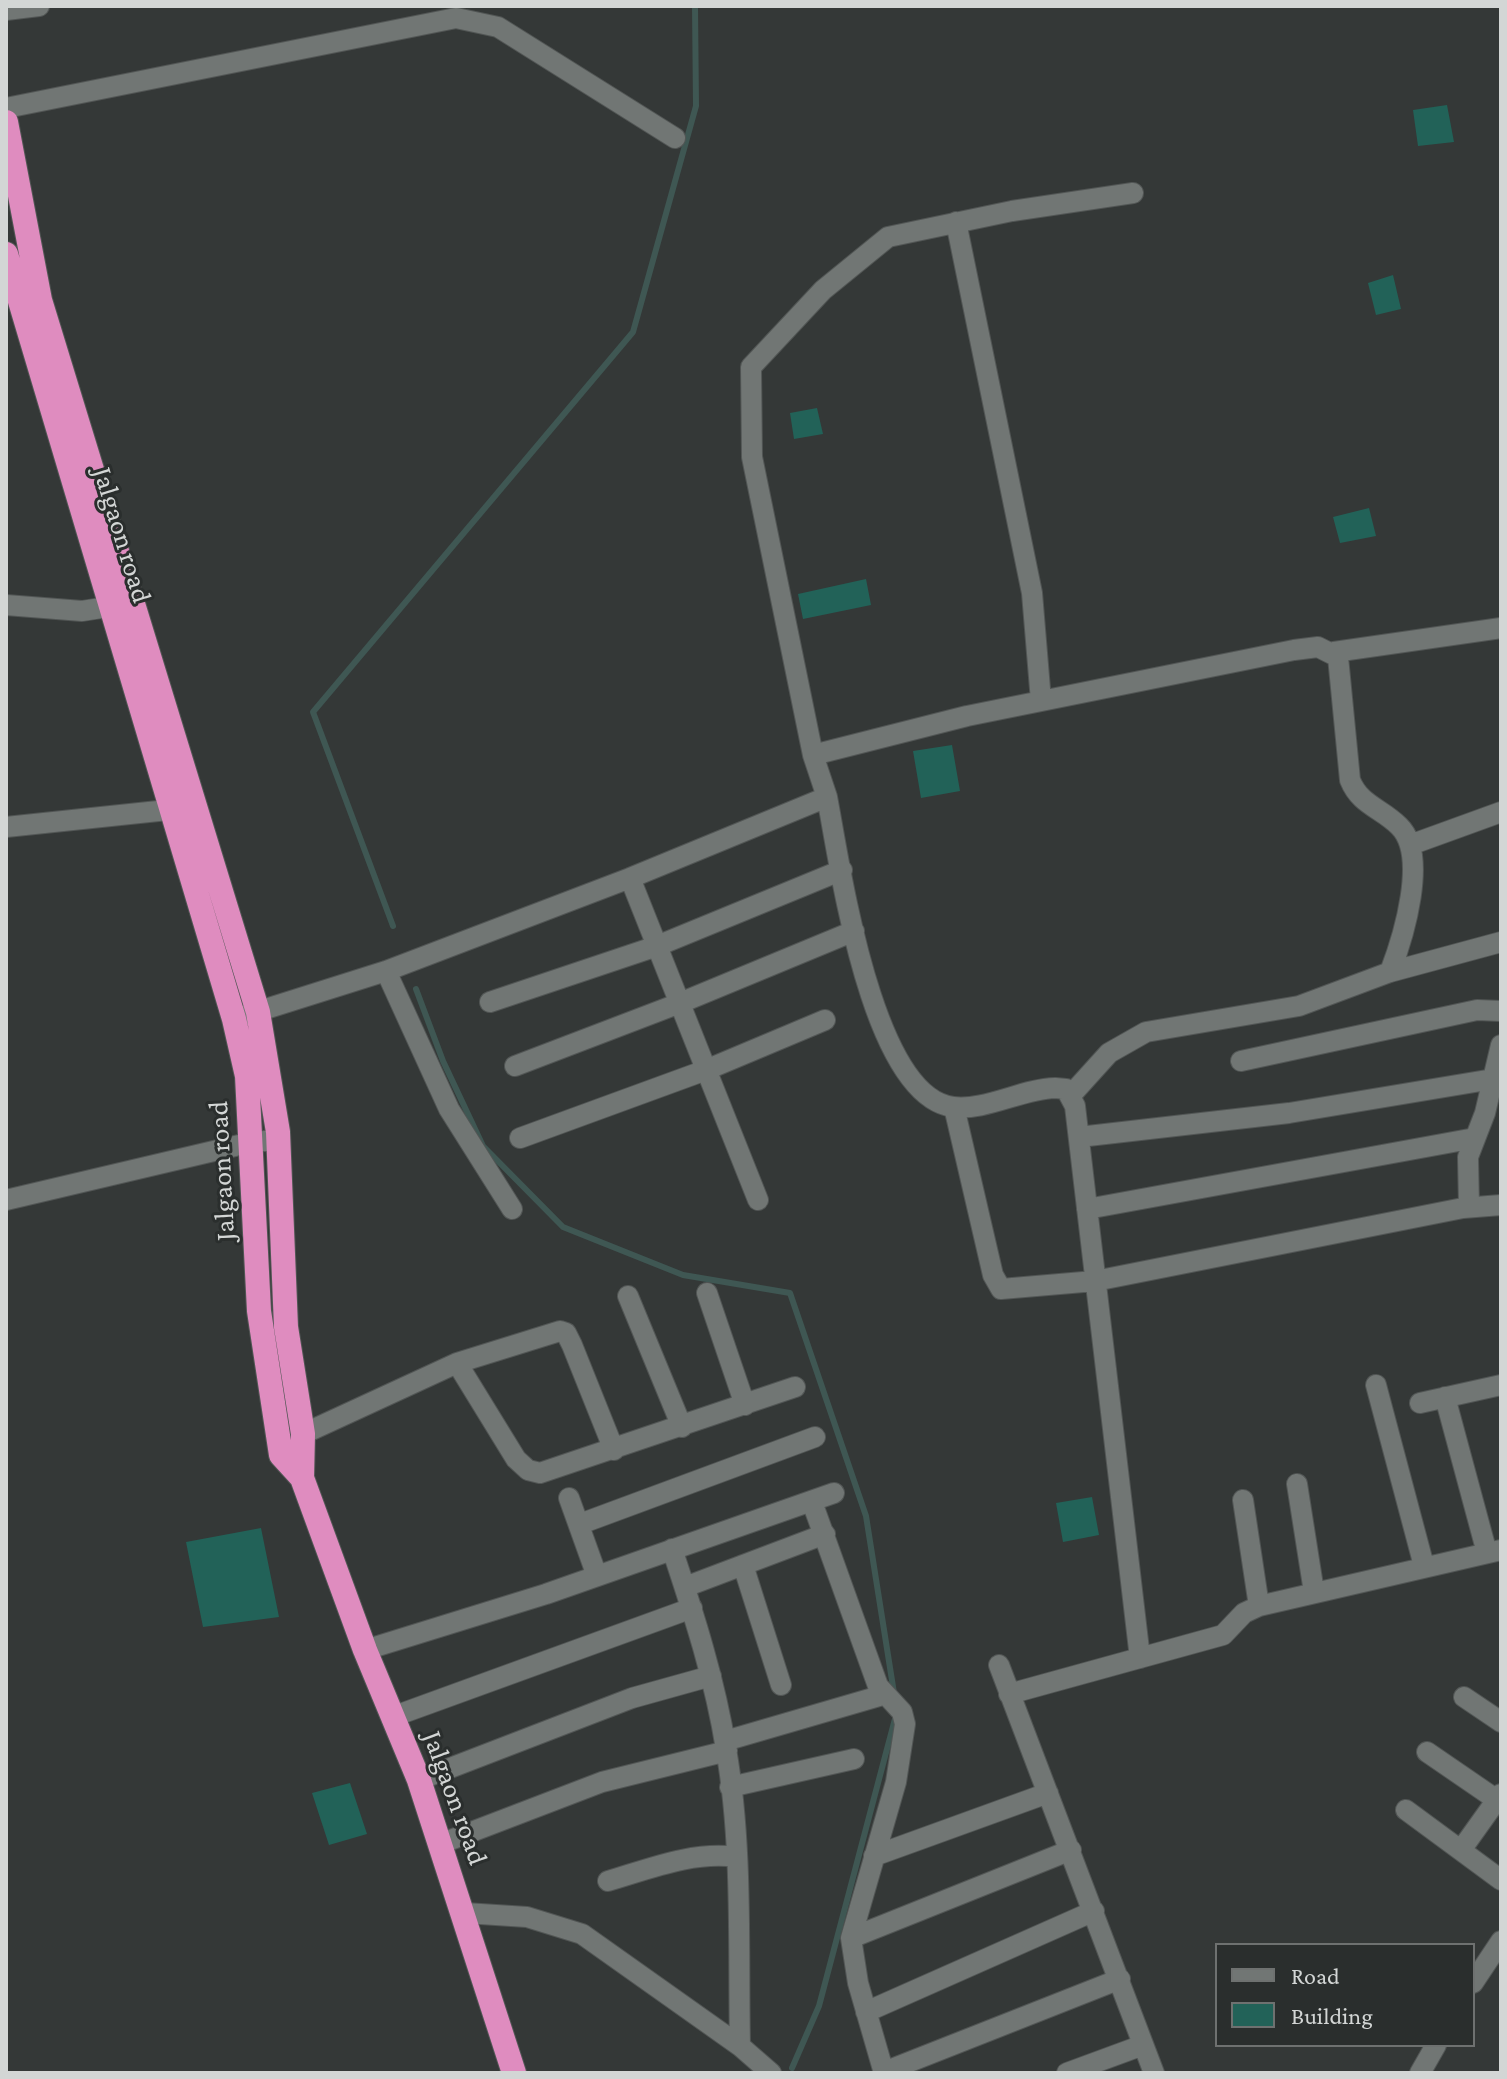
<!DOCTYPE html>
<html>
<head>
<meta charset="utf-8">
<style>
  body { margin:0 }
  #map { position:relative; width:1507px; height:2079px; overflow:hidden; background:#343837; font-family:"Crimson Pro",serif }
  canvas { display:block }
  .frame { position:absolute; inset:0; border:8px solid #d3d6d5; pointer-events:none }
  .legend { position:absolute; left:1215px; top:1943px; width:260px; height:104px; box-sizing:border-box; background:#2a2e2d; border:2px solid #6e7170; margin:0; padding:10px 14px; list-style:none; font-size:24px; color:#d3d6d5 }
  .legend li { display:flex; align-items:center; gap:16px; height:40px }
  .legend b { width:40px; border:2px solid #6e7170 }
</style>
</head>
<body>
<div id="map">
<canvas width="1507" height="2079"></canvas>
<div class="frame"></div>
<ul class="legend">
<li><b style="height:10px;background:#717674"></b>Road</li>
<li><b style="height:22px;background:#226258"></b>Building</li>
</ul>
</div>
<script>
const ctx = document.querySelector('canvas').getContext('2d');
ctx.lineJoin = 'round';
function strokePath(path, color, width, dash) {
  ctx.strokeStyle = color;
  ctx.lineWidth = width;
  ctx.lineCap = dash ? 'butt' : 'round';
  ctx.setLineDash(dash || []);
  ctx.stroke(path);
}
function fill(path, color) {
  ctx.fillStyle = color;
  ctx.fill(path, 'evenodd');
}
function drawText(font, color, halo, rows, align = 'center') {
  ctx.font = font + ' "Crimson Pro",serif';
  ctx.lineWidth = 6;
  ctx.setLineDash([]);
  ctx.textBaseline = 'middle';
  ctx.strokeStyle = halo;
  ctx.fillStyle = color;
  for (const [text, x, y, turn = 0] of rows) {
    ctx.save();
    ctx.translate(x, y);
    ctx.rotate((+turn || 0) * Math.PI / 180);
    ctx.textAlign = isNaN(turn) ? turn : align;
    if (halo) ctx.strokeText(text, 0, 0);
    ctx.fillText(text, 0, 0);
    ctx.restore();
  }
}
const stream = new Path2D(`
  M393,926L313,712L633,332L696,106L695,6
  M416,989L443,1061L483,1146L563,1227L683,1275L790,1293L866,1516L894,1693
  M792,2068L819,2006L896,1715`);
const building = new Path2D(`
  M1447,105L1454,142L1418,146L1413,110Z
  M1393,275L1401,309L1376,315L1368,283Z
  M817,408L823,434L794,439L790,413Z
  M1369,508L1376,536L1340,543L1333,517Z
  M866,579L871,605L803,619L798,594Z
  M952,745L960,791L921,798L913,751Z
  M1092,1497L1099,1535L1063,1542L1056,1503Z
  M261,1528L279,1617L203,1627L186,1542Z
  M350,1783L367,1834L329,1845L312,1793Z`);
const minor = new Path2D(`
  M6,10L39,6
  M6,108L456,18L498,27L675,138
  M956,222L1032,593L1041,701
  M6,605L82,611L114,606
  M1334,652L1501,628
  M813,755L967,716L1294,650L1318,647L1338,657L1350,780C1360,805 1381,808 1399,826C1429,855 1403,938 1390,972
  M827,797C840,864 871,1096 953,1107C985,1111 1022,1089 1055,1088L1066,1089L1075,1106L1140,1658
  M6,827L187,808
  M1410,845L1501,812
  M630,878L827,797L813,755L752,457L751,367L823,290L888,237L1012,211L1133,193
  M386,971L449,1109L512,1209
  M490,1002L657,946L842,870
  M234,1019L386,971L630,878L758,1200
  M1241,1061L1477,1010L1501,1011
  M515,1066L680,1003L854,931
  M1071,1095L1109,1053L1146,1032L1299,1006L1390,972L1501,942
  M954,1107L993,1275L1001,1289L1095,1281L1463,1208L1501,1205
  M1079,1137L1289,1113L1493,1079
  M520,1138L706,1070L825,1020
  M6,1200L252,1142L278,1140
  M1469,1207L1468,1157L1485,1113L1501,1045
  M1087,1209L1475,1138
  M707,1293L745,1405
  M628,1296L682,1427
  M457,1363L516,1459L528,1470L540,1473L795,1387
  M1376,1385L1424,1566
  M1445,1397L1487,1553
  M1420,1403L1501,1385
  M303,1434L457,1363L560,1331L566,1333L572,1345L614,1450
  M1297,1484L1314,1592
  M569,1498L597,1576
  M1243,1500L1259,1606
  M812,1502L878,1686L902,1712L905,1724L896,1782L851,1938L858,1983L884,2073
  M580,1524L815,1437
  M672,1549C694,1615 715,1680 726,1749C743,1846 738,1948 740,2046
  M743,1565L781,1685
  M685,1587L825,1534
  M365,1650L546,1594L834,1493
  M999,1665L1154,2073
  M1009,1694L1223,1635L1244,1613L1259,1606L1501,1550
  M1464,1697L1501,1722
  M392,1717L692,1608
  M725,1741L883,1695
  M1427,1752L1497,1800
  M419,1780L632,1698L711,1676
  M730,1787L854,1759
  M1406,1810L1501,1880
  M440,1844L602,1782L727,1751
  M1461,1850L1501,1794
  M874,1856L1048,1793
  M608,1881C649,1869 693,1851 736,1857
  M465,1913L527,1917L582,1934L740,2046L771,2073
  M851,1938L1071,1850
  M1473,1983L1501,1941
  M866,2012L1094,1911
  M884,2072L1120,1979
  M1067,2073L1143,2045
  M1420,2073L1436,2045`);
const highway = new Path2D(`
  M6,122L40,300L258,1012L278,1132L286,1327L303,1434L302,1478
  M6,254L234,1019L247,1076L259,1311L281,1455L302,1478L365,1650L419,1780L514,2073`);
const streetNames = [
  ["Jalgaon road",122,535,73],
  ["Jalgaon road",222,1171,-93],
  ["Jalgaon road",455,1798,70]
];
strokePath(stream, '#3f5753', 6);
fill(building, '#226258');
strokePath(minor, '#525655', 22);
strokePath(highway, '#525655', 26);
strokePath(minor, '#717674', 20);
strokePath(highway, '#df8cbf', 24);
drawText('28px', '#d3d6d5', '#2a2e2d', streetNames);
</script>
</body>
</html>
